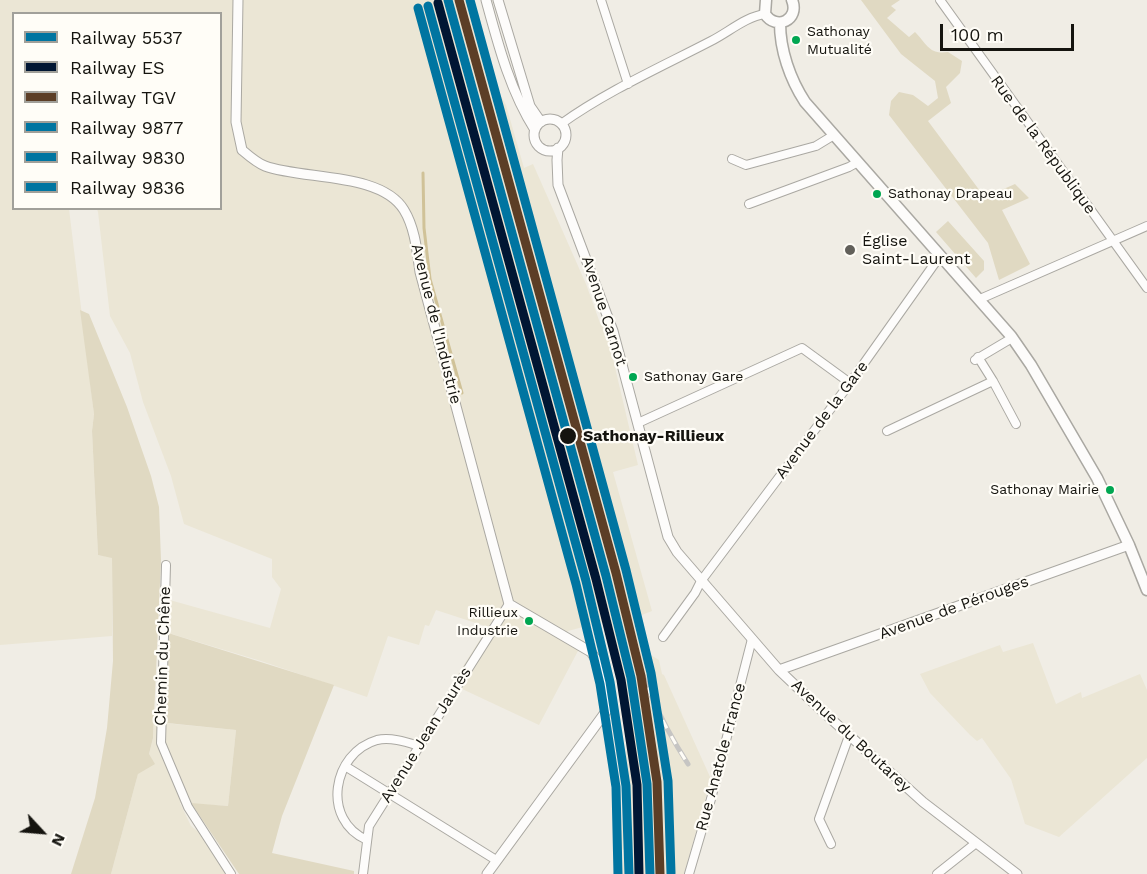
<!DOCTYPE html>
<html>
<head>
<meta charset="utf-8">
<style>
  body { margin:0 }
  #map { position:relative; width:1147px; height:874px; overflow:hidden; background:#f0ede5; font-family:"Work Sans",sans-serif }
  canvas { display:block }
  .legend { position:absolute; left:12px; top:12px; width:210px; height:198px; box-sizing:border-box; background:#fffdf7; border:2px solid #a1a09a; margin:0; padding:8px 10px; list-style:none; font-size:18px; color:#15140f }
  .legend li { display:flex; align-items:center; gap:12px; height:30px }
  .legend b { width:30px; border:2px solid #a1a09a }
  .north { position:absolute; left:12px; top:802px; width:60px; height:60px; -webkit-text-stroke:4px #fffdf7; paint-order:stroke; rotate:116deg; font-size:16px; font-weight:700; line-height:24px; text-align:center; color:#15140f }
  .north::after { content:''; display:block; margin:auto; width:21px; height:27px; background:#15140f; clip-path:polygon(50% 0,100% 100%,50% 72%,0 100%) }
  .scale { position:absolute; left:940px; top:24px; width:134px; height:27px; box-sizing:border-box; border:3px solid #15140f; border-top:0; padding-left:8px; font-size:18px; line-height:21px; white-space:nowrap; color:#15140f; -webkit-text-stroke:4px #fffdf7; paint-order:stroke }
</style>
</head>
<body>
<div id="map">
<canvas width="1147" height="874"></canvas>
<ul class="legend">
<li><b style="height:8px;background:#0075a1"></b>Railway 5537</li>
<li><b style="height:8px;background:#011633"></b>Railway ES</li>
<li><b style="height:8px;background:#5c3e26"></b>Railway TGV</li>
<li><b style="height:8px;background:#0075a1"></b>Railway 9877</li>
<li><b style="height:8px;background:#0075a1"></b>Railway 9830</li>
<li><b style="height:8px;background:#0075a1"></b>Railway 9836</li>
</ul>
<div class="north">N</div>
<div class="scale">100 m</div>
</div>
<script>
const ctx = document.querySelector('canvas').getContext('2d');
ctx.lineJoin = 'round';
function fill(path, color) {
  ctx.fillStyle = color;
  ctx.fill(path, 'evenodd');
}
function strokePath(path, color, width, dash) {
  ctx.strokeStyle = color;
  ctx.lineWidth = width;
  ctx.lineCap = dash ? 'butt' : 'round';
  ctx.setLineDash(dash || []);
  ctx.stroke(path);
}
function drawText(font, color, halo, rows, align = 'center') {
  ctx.font = font + ' "Work Sans",sans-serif';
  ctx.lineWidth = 4.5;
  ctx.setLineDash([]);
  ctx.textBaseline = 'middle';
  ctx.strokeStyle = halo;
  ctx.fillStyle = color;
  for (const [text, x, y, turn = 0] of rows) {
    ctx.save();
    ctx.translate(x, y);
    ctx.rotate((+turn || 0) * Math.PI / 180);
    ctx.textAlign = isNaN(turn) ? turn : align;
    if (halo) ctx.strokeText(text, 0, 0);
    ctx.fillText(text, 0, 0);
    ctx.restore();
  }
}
const built = new Path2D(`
  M0,0H471L494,83L506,105L524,168L533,164L586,284L600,323L605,325L638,465L613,472L652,611L634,618L644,651L659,660L662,674L664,675L711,779L684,874H622L624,850L620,849L628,766L626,765L627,711L626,703L621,697L609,630H607L605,621L568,631L563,640L579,649L539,725L460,688L453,682L488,627L436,610L429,626L425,625L419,645L388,636L367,697L261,661L165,632L166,599L270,628L281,589L272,577V559L184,524L171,476L143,402L130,353L110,316L98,212L97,209L220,208V14H14V208L69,209L94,414L92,431L98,555L112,557V636L0,645Z
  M1033,643L1056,704L1081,692L1082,698L1140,674L1147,690V758L1059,837L1025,824L1011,779L982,738L977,741L970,735L930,693L920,674L1000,645L1003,652Z
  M154,722L236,730L228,806L180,803L191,826L200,833L227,874H111L138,774L149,754L153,738Z`);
const green = new Path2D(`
  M861,0H900L891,6L896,10L887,18L909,37L915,32C927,44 929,55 948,52L962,61L960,73L946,87L951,103L928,121L980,191L990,195L1015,184L1029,198L1002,210L1030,264L1027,266L999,280L988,243L889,115L891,101L899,92L913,95L928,106L938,98L935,81L901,54Z
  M948,221L984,261V270L976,278L936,232Z
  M80,310L89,314L127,407L151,476L159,507L161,560L153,738L149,754L155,764L138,774L111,874H71L95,798L107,728L113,661L112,558L98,555L92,431L94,414Z
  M165,632L334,685L282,816L272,853L354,871V874H239L191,803L228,806L236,730L167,723Z`);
const stream = new Path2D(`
  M423,173L424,228L430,279L462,393`);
const minor = new Path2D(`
  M601,0L628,84
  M940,0L1147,288
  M561,124C607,91 661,67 711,41C729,32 745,17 765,14
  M732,159L746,165L816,146L834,135
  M749,204L849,167L858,162
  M980,299L1147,226
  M975,360L1012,338
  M993,381L1016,424
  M638,423L802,348L850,383
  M887,431L993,381L978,357
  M166,565L161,743L188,807L231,874
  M663,637L695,593L701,581L850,383L940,256
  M345,766L496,860
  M367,840C321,820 332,753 377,740C391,737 406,742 419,746
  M831,844L819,819L849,736
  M363,874L369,826L509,604
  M689,874L711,799L752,639
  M937,874L976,843`);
const tertiary = new Path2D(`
  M238,0L236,122L242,150C249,156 257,163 265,166C303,180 381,172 404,210C415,228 417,251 420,272L509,604L591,652L599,664L607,692V710L487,874
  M486,0C498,44 510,91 535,130
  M498,0L530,106L541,122
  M534 135a16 16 0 1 1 32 0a16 16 0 1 1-32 0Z
  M558,148L557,160L558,185L613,331L668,537L677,552L779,670L820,709L923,802L1017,874
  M779,670L1129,545`);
const secondary = new Path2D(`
  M766,0L765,14C776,31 800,20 792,0
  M780,23C780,50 790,79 805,102L1011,336L1031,365L1097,478L1129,545L1147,590`);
const rail = new Path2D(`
  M626,619C638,672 659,719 688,764`);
const rail1 = new Path2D(`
  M448,0L606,576L631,678L647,784L650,874`);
const rail2 = new Path2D(`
  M438,3L596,579L621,680L637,785L639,874`);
const rail3 = new Path2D(`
  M459,0L616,573L641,676L657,782L660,874`);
const rail4 = new Path2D(`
  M428,6L586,581L610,682L626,786L629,874`);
const rail5 = new Path2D(`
  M470,0L626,570L651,673L668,781L671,873`);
const rail6 = new Path2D(`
  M418,8L576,584L600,684L616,787L618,874`);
const markers = [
  [796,40,5,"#00a651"],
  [877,194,5,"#00a651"],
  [850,250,6,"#62605a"],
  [633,377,5,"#00a651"],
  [568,436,9,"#15140f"],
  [1110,490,5,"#00a651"],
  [529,621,5,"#00a651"]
];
const busNames = [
  ["Sathonay",807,32],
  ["Mutualité",807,50],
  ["Sathonay Drapeau",888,194],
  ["Sathonay Gare",644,377],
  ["Sathonay Mairie",1099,490,"right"],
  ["Rillieux",518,613,"right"],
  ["Industrie",518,631,"right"]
];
const streetNames = [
  ["Rue de la République",1043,145,54],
  ["Avenue Carnot",604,311,72],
  ["Avenue de l'Industrie",436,324,76],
  ["Avenue de la Gare",822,420,-53],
  ["Avenue de Pérouges",954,608,-20],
  ["Chemin du Chêne",163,656,-88],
  ["Avenue Jean Jaurès",426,735,-58],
  ["Avenue du Boutarey",851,736,43],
  ["Rue Anatole France",721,757,-75]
];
const poiNames = [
  ["Église",862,241],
  ["Saint-Laurent",862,259]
];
const stopNames = [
  ["Sathonay-Rillieux",583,436]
];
fill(built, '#ebe6d5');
fill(green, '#e0d9c2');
strokePath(stream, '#d0c298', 3);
strokePath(minor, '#aaa8a2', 10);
strokePath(tertiary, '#aaa8a2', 11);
strokePath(secondary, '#aaa8a2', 13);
strokePath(minor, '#fdfcfb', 8);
strokePath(tertiary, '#fdfcfb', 9);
strokePath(secondary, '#fdfcfb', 10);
strokePath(rail, '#c6c5c3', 5);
strokePath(rail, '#fffdf7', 3, [9]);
strokePath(rail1, '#0075a1', 9);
strokePath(rail2, '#011633', 9);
strokePath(rail3, '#5c3e26', 9);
strokePath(rail4, '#0075a1', 9);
strokePath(rail5, '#0075a1', 9);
strokePath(rail6, '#0075a1', 9);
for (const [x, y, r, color] of markers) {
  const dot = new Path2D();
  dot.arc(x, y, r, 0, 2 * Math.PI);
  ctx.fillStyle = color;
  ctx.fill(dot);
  strokePath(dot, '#fffdf7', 2);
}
drawText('14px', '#15140f', '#fffdf7', busNames, 'left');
drawText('16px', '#15140f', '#fffdf7', streetNames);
drawText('16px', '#15140f', '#fffdf7', poiNames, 'left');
drawText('bold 16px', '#15140f', '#fffdf7', stopNames, 'left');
</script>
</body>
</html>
